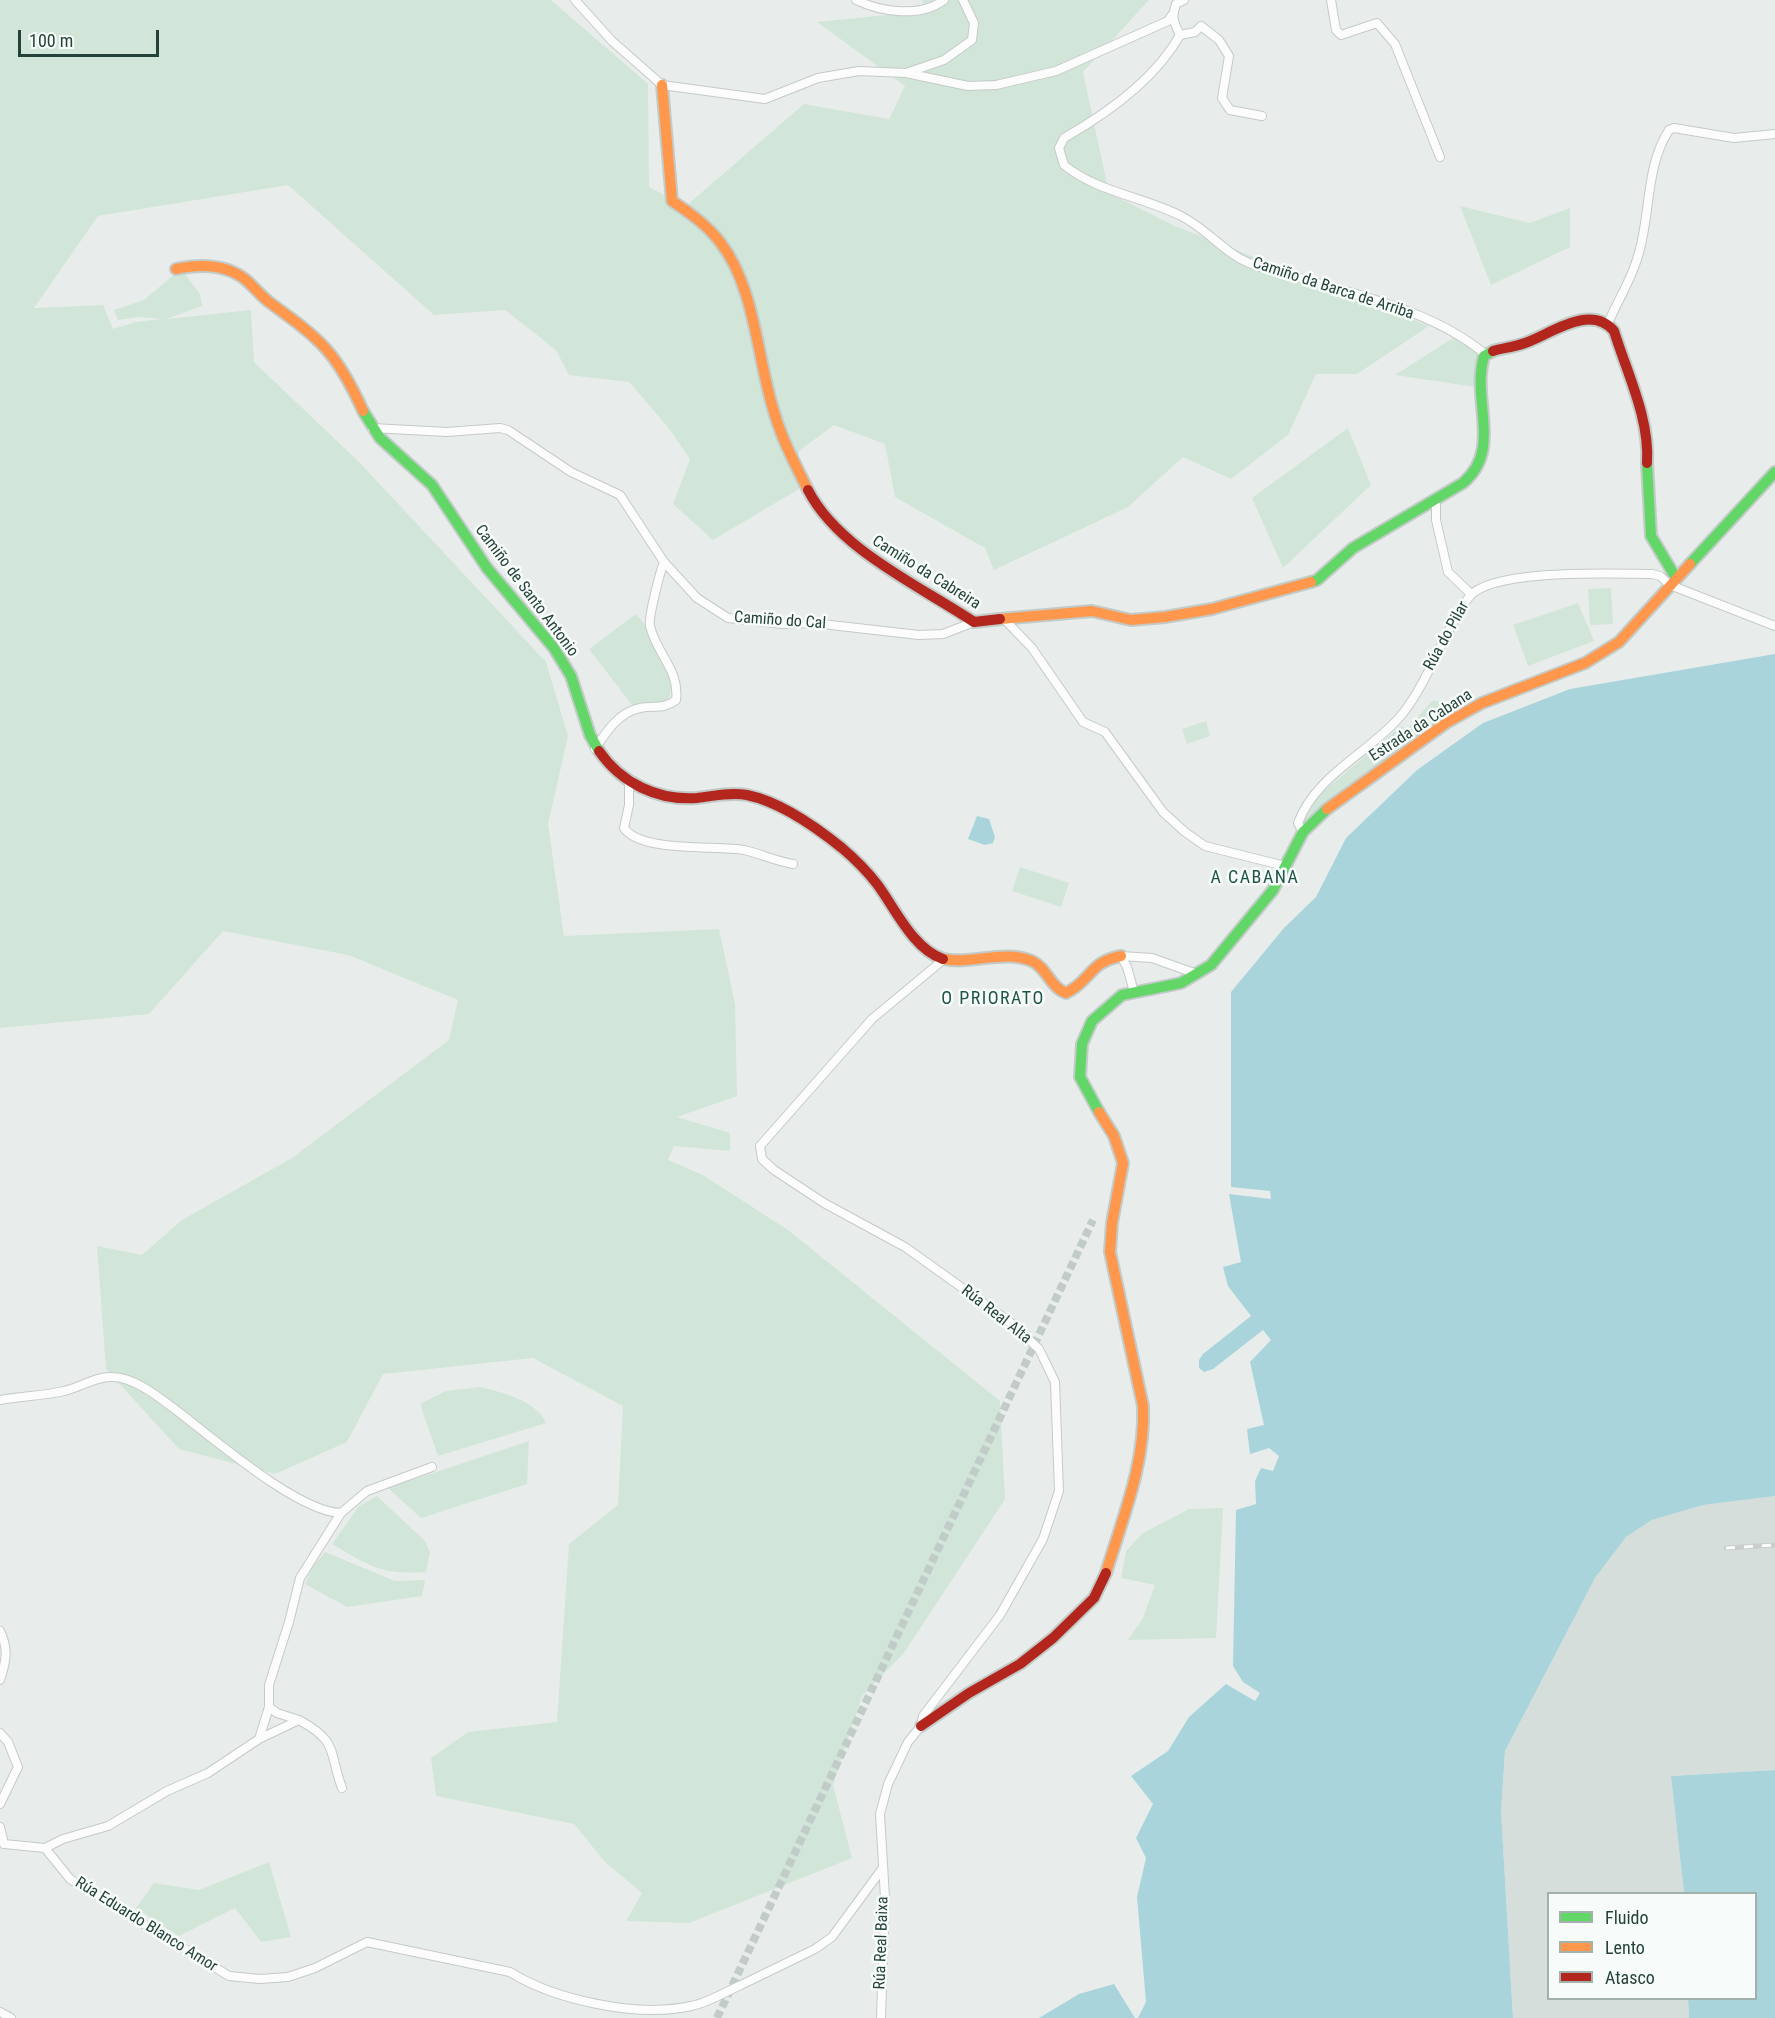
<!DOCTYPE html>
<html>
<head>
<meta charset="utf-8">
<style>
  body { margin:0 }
  #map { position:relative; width:1775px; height:2018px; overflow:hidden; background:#e8edeb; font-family:"Roboto Condensed",sans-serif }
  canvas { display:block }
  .legend { position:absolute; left:1547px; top:1892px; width:210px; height:108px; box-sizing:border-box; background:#f7fbf9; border:2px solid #a3b1ad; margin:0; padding:8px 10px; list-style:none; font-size:18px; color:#24423a }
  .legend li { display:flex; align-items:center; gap:12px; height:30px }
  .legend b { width:30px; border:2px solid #a3b1ad }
  .scale { position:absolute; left:18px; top:30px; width:141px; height:27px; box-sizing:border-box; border:3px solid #24423a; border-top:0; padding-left:8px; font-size:18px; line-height:21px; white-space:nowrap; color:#24423a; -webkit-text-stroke:4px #f7fbf9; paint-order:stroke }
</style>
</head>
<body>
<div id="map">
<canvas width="1775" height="2018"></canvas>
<ul class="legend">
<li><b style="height:8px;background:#63d668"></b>Fluido</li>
<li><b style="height:8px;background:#ff974d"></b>Lento</li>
<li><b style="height:8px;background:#b3261e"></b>Atasco</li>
</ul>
<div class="scale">100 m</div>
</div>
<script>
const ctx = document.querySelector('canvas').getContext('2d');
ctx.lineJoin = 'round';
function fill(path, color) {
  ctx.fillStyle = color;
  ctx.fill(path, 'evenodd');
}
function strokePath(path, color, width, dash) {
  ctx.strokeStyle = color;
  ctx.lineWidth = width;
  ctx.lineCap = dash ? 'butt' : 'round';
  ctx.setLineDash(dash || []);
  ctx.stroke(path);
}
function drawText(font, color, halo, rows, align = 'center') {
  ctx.font = font + ' "Roboto Condensed",sans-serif';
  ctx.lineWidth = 5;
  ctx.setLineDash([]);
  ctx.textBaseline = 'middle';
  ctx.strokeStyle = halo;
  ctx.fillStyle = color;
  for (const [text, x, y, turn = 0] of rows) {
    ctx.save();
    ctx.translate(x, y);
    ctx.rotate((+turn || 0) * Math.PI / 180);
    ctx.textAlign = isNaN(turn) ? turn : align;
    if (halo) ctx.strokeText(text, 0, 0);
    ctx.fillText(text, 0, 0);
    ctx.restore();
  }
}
const built = new Path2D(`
  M1775,1496V1770L1671,1776L1684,1893L1548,1894V1998L1688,1999L1689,2018H1513L1501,1811L1505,1751L1595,1578L1626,1537L1652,1520L1703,1505Z`);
const green = new Path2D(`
  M0,0H551L648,84L649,187L686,206L804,104L889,119L905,86L817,22L927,11L922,0H1149L1083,72L1109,193L1175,226L1429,326L1357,374H1316L1288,435L1231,479L1183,457L1128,507L994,570L985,548L895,497L885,444L834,425L799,451V489L713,540L673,504L690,459L667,426L629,382L569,375L556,350L505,310L434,315L288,185L98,216L34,308L103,305L113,329L136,322L162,319L140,317L118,320L114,310L144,300L176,273H184L200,294L202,306L166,319L251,310L254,362L360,463L546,662L568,736L548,824L564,936L719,929L735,1004L737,1096L677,1117L730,1133V1151L674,1146L668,1160L703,1175L788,1230L1000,1401L1005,1499L904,1653L862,1696L833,1785L852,1858L689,1923L626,1921L642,1893L605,1862L574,1824L436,1796L431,1758L468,1732L557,1722L569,1544L618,1505L623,1406L533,1358L383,1374L347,1442L275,1474L179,1449L106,1369L97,1246L142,1255L182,1220L292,1158L449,1040L458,1000L348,955L223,931L149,1014L0,1028Z
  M1460,206L1530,223L1570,208V247L1491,285Z
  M1453,338L1479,353L1476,387L1395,375Z
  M1348,428L1371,485L1283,568L1252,498Z
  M1611,588L1613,624L1590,625L1588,589Z
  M1578,603L1594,641L1528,666L1513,625Z
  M636,614C653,631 682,680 667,702L651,706L644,703L632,705L589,649Z
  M1433,700L1446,704L1449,716L1305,820L1303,817L1313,800L1401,726L1407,729Z
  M1206,721L1210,736L1187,744L1182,729Z
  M1020,867L1069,883L1061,907L1012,891Z
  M480,1387C502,1392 537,1401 546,1423L438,1456L420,1404L446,1391Z
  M529,1441L527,1484L421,1518L388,1488Z
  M377,1496L425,1541L430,1552L426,1572C380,1575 370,1566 332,1544L359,1506Z
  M1223,1508L1216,1638L1128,1640L1143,1618L1155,1585L1121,1578L1126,1551L1143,1533L1189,1509Z
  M325,1552L395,1581L425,1580L422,1596L347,1607L305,1584L312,1568Z
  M269,1862L291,1937L261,1942L235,1908L179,1936L136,1908L154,1883L199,1890Z`);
const water = new Path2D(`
  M1775,654V1496L1703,1505L1652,1520L1626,1537L1595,1578L1505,1751L1501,1811L1513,2018H1138L1146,2002L1137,1897L1146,1858L1136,1838L1153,1804L1131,1776L1168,1751L1189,1717L1226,1684L1255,1701L1260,1693L1243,1682L1233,1666L1236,1510L1256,1504L1255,1481L1261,1468L1273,1471L1279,1456L1269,1448L1250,1454L1247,1429L1264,1425L1250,1362L1271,1340L1263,1330L1213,1369L1204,1372L1199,1368V1360L1203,1354L1251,1316L1228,1286L1223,1267L1241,1262L1229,1194L1271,1199L1270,1191L1231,1187V992L1284,928L1316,897L1346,838L1417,770L1483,723L1570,689Z
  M977,816L989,819L995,837L993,843L985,845L968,839Z
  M1775,1770V2018H1689L1688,1999L1756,1998V1894L1684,1893L1671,1776Z
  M1114,1984L1135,2018H1039L1079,1994Z`);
const streetTunnel = new Path2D(`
  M717,2018L1093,1220`);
const street = new Path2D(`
  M575,0L612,41L662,85L765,99L818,78L859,71L906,73L968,86L996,85L1056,71L1168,21L1172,15
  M856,0C881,12 920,18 944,0
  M1184,0L1176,4C1171,18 1174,22 1180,35C1155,80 1108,113 1064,138L1059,148L1064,165C1097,192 1144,197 1181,216C1206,228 1223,252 1249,263C1264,269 1281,272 1297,277C1359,295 1436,312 1486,355
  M1331,0L1336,30L1341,35L1377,23L1395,44L1440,157
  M1180,35L1195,32L1201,26L1219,40L1229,56L1222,98L1230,110L1262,116
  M906,73L944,60L972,40L974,23L963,0
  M1608,324C1617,301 1631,281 1638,256C1651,215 1645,167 1669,130L1674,128L1734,138L1775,134
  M372,428L447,432L500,428L508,430L571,472L620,495L664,562L697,598L728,618L783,624L813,623L919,635L943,634L974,622
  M1436,499V520L1448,572L1471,594
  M1005,620L1032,648L1083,722L1105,732L1163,812L1185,832L1205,846L1285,866
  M595,749C606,732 619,712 640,708C654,705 663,710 676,700C680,670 656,653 650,626C648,618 660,572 664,562
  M629,780V805L624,828C641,853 717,845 744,850C761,854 776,861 793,864
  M1303,832L1298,823C1315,777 1366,754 1398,719C1427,687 1443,631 1469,597C1492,568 1616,574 1652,574L1660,576L1670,585L1775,626
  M1121,956L1152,958L1197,974
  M1121,956L1127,967L1134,992
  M0,1400C21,1396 43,1396 64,1391C79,1388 96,1376 112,1377C133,1377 156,1395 172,1407C211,1436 297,1512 341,1513L367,1491L432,1467
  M0,1631C9,1649 6,1662 0,1680
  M269,1707L277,1713L299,1720
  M0,1733L8,1742L18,1767L0,1804
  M259,1739L299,1720C339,1742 328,1750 342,1788
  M0,1827L4,1844
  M4,1844L45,1848L70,1879L229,1976L260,1979L288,1977L315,1968L367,1942L510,1972C555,2000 637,2018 691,2006C708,2003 725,1992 741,1985C766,1973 790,1961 815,1949L832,1937L882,1869
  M45,1848L63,1839L108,1826L167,1791L208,1773L259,1739L269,1707V1685L289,1622L300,1578L341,1513
  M0,2012L11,2018
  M881,2018L885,1898L880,1814L888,1784L908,1742L921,1726L923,1716L1000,1615L1043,1539L1059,1491L1055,1382L1039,1349L1010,1322L905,1247L824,1203L774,1170L762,1159L760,1146L872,1019L943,960`);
const fast = new Path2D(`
  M363,411L380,438L432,485L487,568L554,648L571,676L590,735L599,751
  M1647,463L1651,536L1676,578
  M1690,564L1775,472
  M1311,582L1317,580L1353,548L1463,483C1503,449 1471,401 1484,356L1493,351
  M1099,1112L1080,1077L1082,1044L1092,1021L1122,995L1181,983L1211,965L1273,890L1303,832L1327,809`);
const slow = new Path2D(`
  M662,85L672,201C690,213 707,225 720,242C756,288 757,361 775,415C783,442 796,466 808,490
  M176,269C200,264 226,264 246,280C254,287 261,296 269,302C321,340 336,351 363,411
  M1000,619L1092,611L1131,620L1165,617L1212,609L1311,582
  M1327,809L1446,723L1482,703L1585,663L1619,642L1690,564
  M943,959C972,965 1003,949 1032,961C1047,968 1050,987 1066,993C1091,981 1089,962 1121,956
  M1099,1112L1114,1136L1123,1163L1112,1223L1110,1252L1143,1406C1146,1462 1122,1520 1106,1573`);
const jam = new Path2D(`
  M1493,351C1503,348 1515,347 1525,343C1551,334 1590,303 1614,331C1627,373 1650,419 1647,463
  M808,490C838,549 920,586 974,622L1000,619
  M599,751C621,783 658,801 697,798C714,796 730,792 747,795C781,802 816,827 842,848C855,859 867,871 877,884C895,908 913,949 943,959
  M921,1726L969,1693L1020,1664L1053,1638L1094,1598L1106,1573`);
const rail = new Path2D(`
  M1726,1548L1775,1545`);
const streetNames = [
  ["Camiño da Barca de Arriba",1333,289,18],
  ["Camiño da Cabreira",926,573,32],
  ["Camiño de Santo Antonio",526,591,53],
  ["Camiño do Cal",780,621,4],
  ["Rúa do Pilar",1447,636,-61],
  ["Estrada da Cabana",1421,726,-33],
  ["Rúa Real Alta",996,1315,38],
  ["Rúa Eduardo Blanco Amor",146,1925,32],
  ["Rúa Real Baixa",882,1943,-88]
];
const neighbourhoodNames = [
  ["A CABANA",1255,878],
  ["O PRIORATO",993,999]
];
fill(built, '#d6dedb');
fill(green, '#d1e6d8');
fill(water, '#a9d4db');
strokePath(streetTunnel, '#c1cbc8', 8, [8, 4]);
strokePath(street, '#c5cac8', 10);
strokePath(fast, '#c3cbc8', 14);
strokePath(slow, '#c3cbc8', 14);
strokePath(jam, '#c3cbc8', 14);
strokePath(street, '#fcfcfc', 8);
strokePath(fast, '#63d668', 10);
strokePath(slow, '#ff974d', 10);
strokePath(jam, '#b3261e', 10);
strokePath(rail, '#c9cdcc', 5);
strokePath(rail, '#f7fbf9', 3, [9]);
drawText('16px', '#24423a', '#f7fbf9', streetNames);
ctx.letterSpacing = '1.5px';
drawText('18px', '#1f5548', '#f7fbf9', neighbourhoodNames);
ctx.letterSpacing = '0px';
</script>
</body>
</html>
